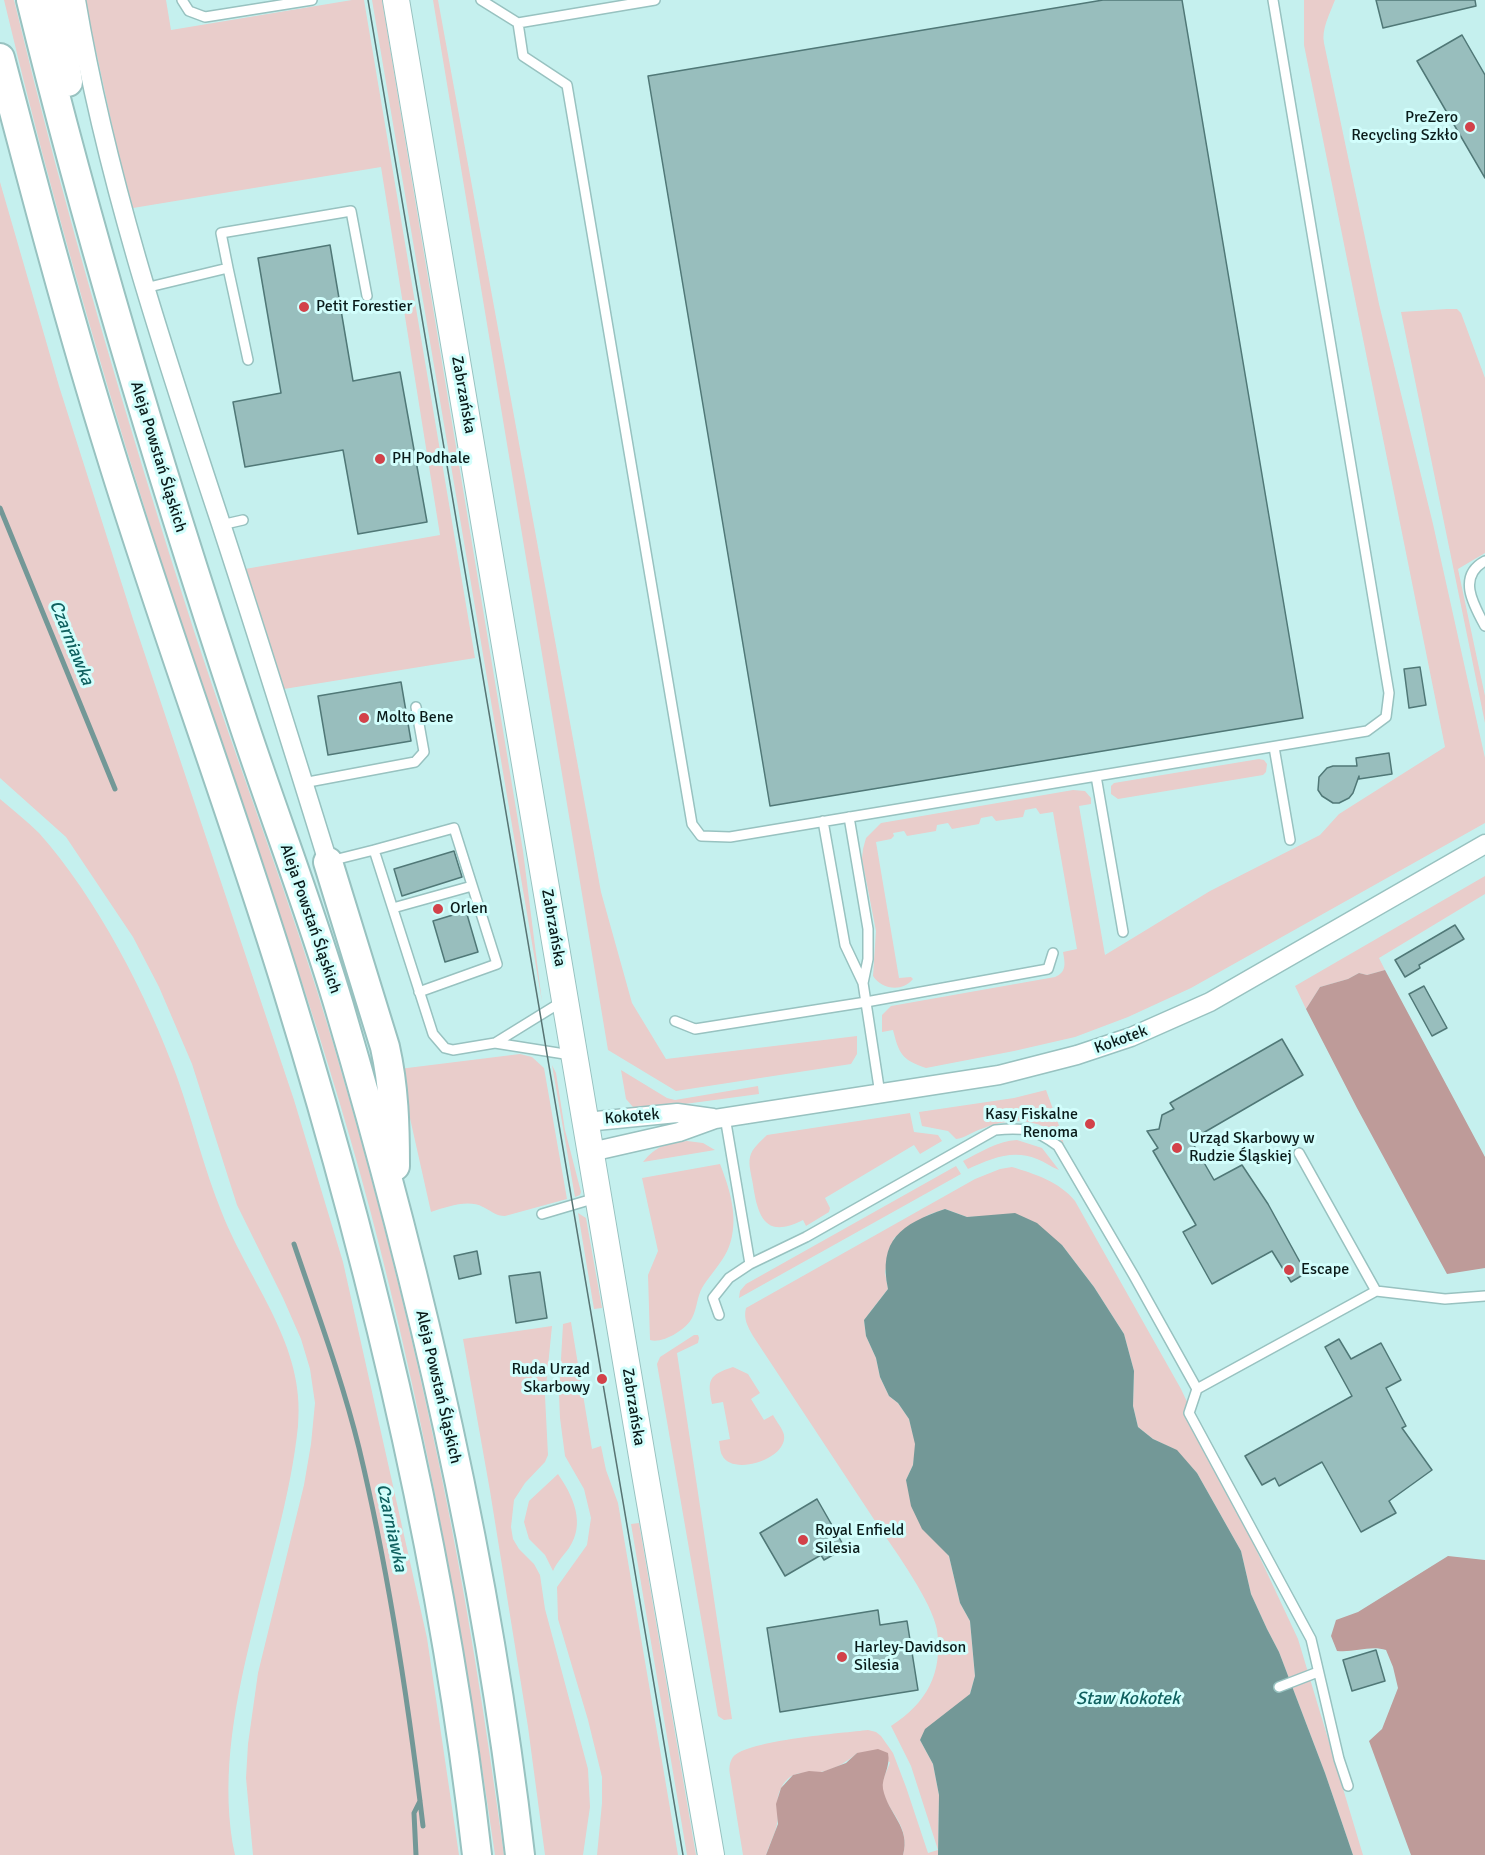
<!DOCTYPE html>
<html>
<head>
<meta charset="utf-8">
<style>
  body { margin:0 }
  canvas { display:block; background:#c5f0ee }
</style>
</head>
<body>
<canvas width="1485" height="1855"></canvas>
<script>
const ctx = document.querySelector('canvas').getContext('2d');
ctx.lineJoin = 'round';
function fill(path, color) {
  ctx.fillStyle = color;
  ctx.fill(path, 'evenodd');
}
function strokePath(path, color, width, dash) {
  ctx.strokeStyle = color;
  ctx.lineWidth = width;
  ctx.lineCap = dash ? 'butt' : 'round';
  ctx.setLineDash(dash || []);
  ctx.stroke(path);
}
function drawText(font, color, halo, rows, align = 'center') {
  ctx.font = font + ' Signika,sans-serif';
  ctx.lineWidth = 6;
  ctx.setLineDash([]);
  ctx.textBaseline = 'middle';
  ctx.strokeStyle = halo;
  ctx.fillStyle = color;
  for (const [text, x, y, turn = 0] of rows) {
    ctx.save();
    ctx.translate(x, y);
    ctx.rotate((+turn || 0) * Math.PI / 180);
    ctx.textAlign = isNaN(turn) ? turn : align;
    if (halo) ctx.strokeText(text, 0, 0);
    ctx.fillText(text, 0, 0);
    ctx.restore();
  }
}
const green = new Path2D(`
  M4,0H14C65,213 127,423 194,631C239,769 292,904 333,1043C374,1182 410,1323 439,1464C466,1594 486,1724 504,1855H495C462,1625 422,1397 360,1173C307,981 236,794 175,604C111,405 52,203 4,0Z
  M85,0H166L171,30L352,0H364L475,658L284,689L245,569L440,535L381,167L133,208L118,153Z
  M372,0H382L523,851L542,1002Z
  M433,0H438L601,892L632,1003L666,1059L857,1036V1054L851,1064L676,1091L608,1050Z
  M1304,0H1335C1330,13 1321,30 1324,43L1379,304L1433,524L1485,758V823L1191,988L1128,1017L1075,1037L1014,1051L926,1068C902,1060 899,1054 893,1030L882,1032V1015L891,1006L1055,977C1067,972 1065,963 1063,952L1077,949L1053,812L1040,814L1036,808L1025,810L1023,817L996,821L992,816L981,818L979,824L952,829L948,823L937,825L936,831L907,836L904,831L893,833L894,836L891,839L876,842L899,978L911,977L913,979C903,992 882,990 873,976L876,931L862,859L863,849L866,838L881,823L1073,790L1085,791L1091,798V804L1079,806L1105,955L1210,891L1320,835L1339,814L1445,747L1304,45Z
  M0,182L59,386L133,619L294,1100L343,1262L427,1638L459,1855H253L246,1778L248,1744L258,1673L304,1485L311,1444L315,1403L310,1369L301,1339L283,1298L237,1205L192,1064L159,987L133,937L66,837L0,778Z
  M1447,309H1457L1461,313L1485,378V553L1458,569L1485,696V723L1401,312Z
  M1259,759L1264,760L1267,764L1266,772L1263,775L1118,799L1111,794V786L1114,783Z
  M0,799C13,810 27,821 39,833C97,898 147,995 177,1077C193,1122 204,1169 222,1213C250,1284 306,1345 298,1426C284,1564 206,1717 235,1855H0Z
  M1485,876V894L1379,958L1385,970L1367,975L1359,973L1348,979L1320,987L1306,1009L1295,986Z
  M520,1054L532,1057L544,1068L567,1199L505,1216C496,1216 491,1211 483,1207C468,1199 447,1207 431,1212L399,1069Z
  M552,1065L556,1073L565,1130L581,1192L580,1195L575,1197Z
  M621,1070L667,1098L675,1100L758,1086L759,1094L655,1108L633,1107L626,1099Z
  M1046,1090L1061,1131L1064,1146C1047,1116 1010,1117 981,1129C972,1132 965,1138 956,1139L948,1131L922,1126L919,1112L1014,1098Z
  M910,1113L914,1132L938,1135L942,1141L920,1154L914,1145L825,1198L830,1208L829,1212L806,1226L803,1220C766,1239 758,1218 753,1185C752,1177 748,1165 750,1157C752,1148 761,1141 767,1135Z
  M1017,1140L1042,1148L1059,1170C1051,1167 1045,1162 1037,1159C1012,1149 991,1159 968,1169L963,1161C981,1152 997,1141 1017,1140Z
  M687,1141L703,1143L715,1150L643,1162C657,1145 666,1144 687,1141Z
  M720,1164C729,1187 737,1212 732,1236C728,1258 713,1270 702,1288C697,1297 697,1309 692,1318C686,1330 662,1344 650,1340L648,1275L658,1251L642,1178Z
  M956,1166L961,1174L739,1298L740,1291L746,1284Z
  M1012,1167C1035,1174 1060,1182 1075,1201L1181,1389L1298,1639L1363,1855H1353L1325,1773L1279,1652L1267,1629L1251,1594L1241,1551L1197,1473L1176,1450L1153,1439L1138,1427L1133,1406L1134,1371L1124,1334L1094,1287L1062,1245L990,1216L967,1217L945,1209L928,1215L894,1238L885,1272L888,1289L864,1320L866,1336L876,1358L880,1377L889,1396L898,1403L909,1419L916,1445L913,1465L906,1480L937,1542L949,1556L960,1603L970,1621L975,1676L970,1694L920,1740L933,1764L939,1795L938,1851V1855H903C912,1822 881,1807 882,1785C883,1777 888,1769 890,1762L857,1753C847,1762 838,1767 825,1771C808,1776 793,1766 781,1788C774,1801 780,1812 777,1824C775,1834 769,1845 766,1855H743L730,1775C729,1769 729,1763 733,1757C747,1740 844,1733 868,1730L876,1732L881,1736L893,1753L906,1787L928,1853L938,1850L911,1766L891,1726C927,1703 943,1673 937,1630C932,1602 896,1552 879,1527C837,1463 795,1400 753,1336C748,1327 743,1319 746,1308L975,1179L1000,1169Z
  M578,1213L586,1218L602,1308L594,1309Z
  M571,1322L592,1449L601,1446L606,1470L618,1503L678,1855H597L602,1803V1777L588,1720L558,1619L557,1587L587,1545L591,1518L584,1489L565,1456L560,1418L559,1394L563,1324Z
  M552,1326L545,1396L548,1455L545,1462L525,1483L514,1500L511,1527L513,1539L519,1549L534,1564L540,1575L545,1609L588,1769L590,1807L583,1855H545L528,1727L490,1491L463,1339Z
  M694,1335H698L699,1338L698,1343L677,1353L732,1719L724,1720L718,1716L657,1364L660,1357Z
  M733,1367L748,1374L760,1393L751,1399L764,1420L773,1415C776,1421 783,1429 784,1435C788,1459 732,1477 722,1455C720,1452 720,1445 719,1441L730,1439L723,1402L712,1404C707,1379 709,1375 733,1367Z
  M558,1474C573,1496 586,1523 569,1548C563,1556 557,1562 553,1571L545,1555L529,1539L524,1522L529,1501Z
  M639,1523L696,1855H687L631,1524Z`);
const forest = new Path2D(`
  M1385,970L1485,1157V1268L1447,1274L1357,1108L1306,1009L1320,987L1348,979L1359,973L1367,975Z
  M1448,1556L1485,1560V1855H1411L1369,1741L1382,1729L1398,1688L1393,1667L1386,1650C1370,1645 1354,1653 1337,1651L1331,1636L1336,1620L1358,1612Z
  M878,1749L888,1753C891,1767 881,1778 883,1789C888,1814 911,1827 903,1855H766L778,1824L776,1804L781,1788L793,1775L809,1771L822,1772L846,1763L857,1753Z`);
const water = new Path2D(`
  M945,1209L967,1217L1015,1213L1037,1223L1062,1245L1094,1287L1124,1334L1134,1371L1133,1406L1138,1427L1153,1439L1177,1450L1197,1473L1241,1551L1251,1594L1267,1629L1279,1652L1325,1773L1353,1855H938L939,1795L933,1764L920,1740L925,1729L970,1694L975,1676L970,1621L960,1603L949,1556L922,1529L911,1506L906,1480L913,1465L915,1444L909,1419L898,1403L889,1396L880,1377L876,1358L866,1336L864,1320L888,1289C878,1240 901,1224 945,1209Z`);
const stream = new Path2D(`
  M0,508L115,789
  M294,1244C317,1312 342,1379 359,1448C389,1573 408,1699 423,1826
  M416,1855L414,1813L420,1801`);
const building = new Path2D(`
  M1103,0H1182L1303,718L770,806L648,76Z
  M1376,0H1475L1476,6L1383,28Z
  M1462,35L1485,75V178L1417,61Z
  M330,245L353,381L400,372L427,522L358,534L343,450L245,467L233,402L281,393L258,258Z
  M1420,667L1426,705L1409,708L1404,669Z
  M401,682L411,741L328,755L318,696Z
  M1389,753L1392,774L1359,779V776L1353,793L1349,798L1339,803H1333L1322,796L1318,790L1319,777L1327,768L1333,766H1357L1356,758Z
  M454,851L462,877L402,896L394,869Z
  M466,911L478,952L445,962L433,921Z
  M1455,925L1464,939L1419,965L1420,968L1405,977L1395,960Z
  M1424,986L1447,1028L1432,1036L1409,994Z
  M1282,1039L1303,1075L1191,1140L1214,1180L1242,1165L1268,1204L1306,1273L1291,1282L1272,1251L1212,1284L1183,1232L1196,1225L1153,1151L1158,1148L1147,1131L1159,1129L1162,1115L1174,1109L1170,1103Z
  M477,1251L481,1274L459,1279L454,1256Z
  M540,1272L547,1318L516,1323L509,1276Z
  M1339,1339L1351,1359L1381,1343L1401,1380L1386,1388L1406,1426L1402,1428L1432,1470L1389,1501L1396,1513L1361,1532L1322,1462L1279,1486L1275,1478L1262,1485L1245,1456L1352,1396L1325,1347Z
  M817,1499L845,1548L824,1560L821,1555L785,1576L760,1533Z
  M878,1610L880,1625L907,1621L918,1690L780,1712L767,1628Z
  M1376,1650L1385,1681L1352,1691L1343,1660Z`);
const lane = new Path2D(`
  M182,0L189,11L205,17L312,0
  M481,0L518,23L655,0
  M518,23L523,56L567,85L692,824L701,836L730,837L1367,731L1386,717L1389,693L1273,0
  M228,268L221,233L351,211L367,296
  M145,288L228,268L248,360
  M221,525L243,520
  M1485,561C1457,576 1473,604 1485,626
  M1274,747L1290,840
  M1096,776L1123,932
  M303,783L415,762L424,752L416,707
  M849,817L868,929V959L863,983L880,1094
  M823,821L845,945L863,983
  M374,850L454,828L497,964L419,992
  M330,861L374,850L433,1034L445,1048L453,1050L495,1043L571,1055
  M393,908L472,886
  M675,1021L695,1029L866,1002L1048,969L1053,953
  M495,1043L563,1001
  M1299,1153L1376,1291
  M542,1214L596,1198
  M750,1264L806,1237L995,1130C1024,1127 1035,1129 1058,1146L1134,1276L1197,1389L1189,1413L1311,1639L1339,1759L1348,1786
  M719,1315L713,1298L729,1278L750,1264L725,1117
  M1197,1389L1376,1291L1445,1299L1485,1296
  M1279,1687L1318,1672`);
const street = new Path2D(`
  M76,0C106,179 164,352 221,524C258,637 293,749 328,862
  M586,1122L677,1113L713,1118
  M591,1152L679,1132L715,1119L999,1075L1077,1055L1131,1037L1210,1002L1485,844`);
const secondary = new Path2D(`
  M396,0L645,1474L711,1855`);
const primary = new Path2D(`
  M31,0C90,241 162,478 240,713C272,811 310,908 339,1006C421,1284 487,1567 520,1855
  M56,0L68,82
  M0,58C35,191 70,324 111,455C166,634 232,809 287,988C374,1270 444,1562 477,1855
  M328,862L385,1047C394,1087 395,1126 395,1166`);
const tram = new Path2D(`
  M368,0L683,1855`);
const markers = [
  [1470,127,6,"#d2424a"],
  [304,307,6,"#d2424a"],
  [380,459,6,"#d2424a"],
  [364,718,6,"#d2424a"],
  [438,909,6,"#d2424a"],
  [1090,1124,6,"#d2424a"],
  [1177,1148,6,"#d2424a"],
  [1289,1270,6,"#d2424a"],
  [602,1379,6,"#d2424a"],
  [803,1540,6,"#d2424a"],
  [842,1657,6,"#d2424a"]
];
const poiNames = [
  ["PreZero",1458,118,"right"],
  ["Recycling Szkło",1458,136,"right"],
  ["Petit Forestier",316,307],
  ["PH Podhale",392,459],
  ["Molto Bene",376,718],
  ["Orlen",450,909],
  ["Kasy Fiskalne",1078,1115,"right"],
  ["Renoma",1078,1133,"right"],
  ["Urząd Skarbowy w",1189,1139],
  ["Rudzie Śląskiej",1189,1157],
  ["Escape",1301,1270],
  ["Ruda Urząd",590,1370,"right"],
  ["Skarbowy",590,1388,"right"],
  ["Royal Enfield",815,1531],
  ["Silesia",815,1549],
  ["Harley-Davidson",854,1648],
  ["Silesia",854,1666]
];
const streetNames = [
  ["Zabrzańska",463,395,80],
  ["Aleja Powstań Śląskich",158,457,73],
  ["Aleja Powstań Śląskich",310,919,71],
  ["Zabrzańska",553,928,80],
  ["Kokotek",1121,1040,-20],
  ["Kokotek",632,1117,-5],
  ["Aleja Powstań Śląskich",438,1387,77],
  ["Zabrzańska",633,1407,81]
];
const waterNames = [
  ["Czarniawka",71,643,68],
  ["Czarniawka",391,1528,78],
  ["Staw Kokotek",1128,1699]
];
fill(green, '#e9cdcb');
fill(forest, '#be9b99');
fill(water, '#739897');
strokePath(stream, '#739897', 5);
fill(building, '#98bebd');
strokePath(building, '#507877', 1.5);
strokePath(lane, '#98c2c0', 12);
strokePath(street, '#98c2c0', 21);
strokePath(secondary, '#98c2c0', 28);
strokePath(primary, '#98c2c0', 32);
strokePath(lane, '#fff', 9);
strokePath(street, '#fff', 18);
strokePath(secondary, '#fff', 26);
strokePath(primary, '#fff', 28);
strokePath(tram, '#587473', 1.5);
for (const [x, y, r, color] of markers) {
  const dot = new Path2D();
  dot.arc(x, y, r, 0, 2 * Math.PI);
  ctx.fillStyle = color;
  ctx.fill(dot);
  strokePath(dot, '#d2fefc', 2);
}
drawText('16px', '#0a1b1a', '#d2fefc', poiNames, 'left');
drawText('16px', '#0a1b1a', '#d2fefc', streetNames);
drawText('italic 18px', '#0f605f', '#d2fefc', waterNames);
</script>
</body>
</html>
